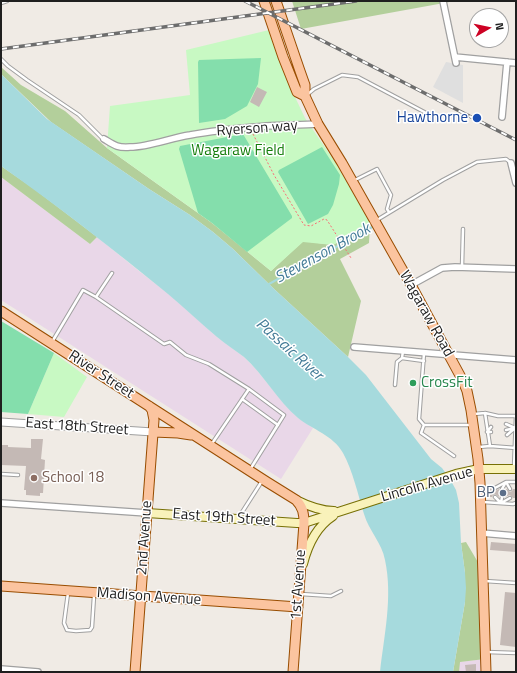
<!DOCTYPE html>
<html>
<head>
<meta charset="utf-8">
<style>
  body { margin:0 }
  #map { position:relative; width:517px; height:673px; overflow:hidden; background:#f0ebe5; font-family:"Titillium Web",sans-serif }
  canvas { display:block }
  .frame { position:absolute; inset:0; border:2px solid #1f1f1f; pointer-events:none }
  .north { position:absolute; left:469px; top:8px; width:40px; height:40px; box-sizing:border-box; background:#fff; border:1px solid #a5a5a5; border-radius:50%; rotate:81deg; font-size:11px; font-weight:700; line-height:16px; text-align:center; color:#1f1f1f }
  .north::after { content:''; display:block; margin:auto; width:14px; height:18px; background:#cd0224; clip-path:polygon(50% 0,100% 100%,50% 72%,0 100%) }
</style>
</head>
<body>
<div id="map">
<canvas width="517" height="673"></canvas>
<div class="frame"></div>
<div class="north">N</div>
</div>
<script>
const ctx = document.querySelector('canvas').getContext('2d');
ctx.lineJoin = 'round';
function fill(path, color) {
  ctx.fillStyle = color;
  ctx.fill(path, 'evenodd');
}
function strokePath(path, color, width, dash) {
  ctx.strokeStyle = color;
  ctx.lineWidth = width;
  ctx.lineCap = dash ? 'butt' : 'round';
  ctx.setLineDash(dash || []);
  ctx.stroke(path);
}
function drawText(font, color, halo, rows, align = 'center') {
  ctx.font = font + ' "Titillium Web",sans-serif';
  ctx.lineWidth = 3;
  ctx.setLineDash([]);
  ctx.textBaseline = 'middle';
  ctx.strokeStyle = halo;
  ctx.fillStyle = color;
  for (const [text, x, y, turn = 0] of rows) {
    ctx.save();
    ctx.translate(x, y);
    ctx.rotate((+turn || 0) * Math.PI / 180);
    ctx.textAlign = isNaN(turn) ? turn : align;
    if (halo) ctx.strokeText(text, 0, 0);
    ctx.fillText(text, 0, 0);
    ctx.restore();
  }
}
const industrial = new Path2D(`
  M1,177L90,244L97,237L139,271L170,295L217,337L244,357L255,368L285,405L298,418L313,428L281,479L1,300Z
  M485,659L486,672H459V662Z`);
const forest = new Path2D(`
  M292,1H455L301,29Z
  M1,67L21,85L65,111L107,148L212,223L271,271L303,241L333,245L370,223L369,243L340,259L361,301L348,357L273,288L233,249L213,232L190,215L149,189L51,122L1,74Z
  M1,166L33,188L97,237L90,244L1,177Z
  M466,542L482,569L485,659L460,662L459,672H453L465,602V573L461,543Z`);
const park = new Path2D(`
  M269,30L286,78L305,118L337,165L370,223L333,245L303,242L271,271L212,223L107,148L110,106L190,95L186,50Z
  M54,353L87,377L64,417L28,414Z`);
const pitch = new Path2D(`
  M261,58L258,84L247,106L225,119L199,123L198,62L199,60Z
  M243,134L292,216V218L247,252L212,223L198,213L179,149L180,146Z
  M322,147L340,175L339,184L333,205L328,214L308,224L278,172L279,170Z
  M1,321L54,353L28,414L1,412Z`);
const parking = new Path2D(`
  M446,62L463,65V103L433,87Z`);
const water = new Path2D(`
  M1,74L47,119L149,189L190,215L213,232L233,249L273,288L348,357L366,375L431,459L442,468L450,479L456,490L459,503L461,543L465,573L466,588L465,602L453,672H380C384,636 393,597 385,560C382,543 369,531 364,514C358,495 353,471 343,453C333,435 313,430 298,418C277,400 264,375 244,357C235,350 225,344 217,337C200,323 185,308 168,294C114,250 58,206 1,166Z`);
const stream = new Path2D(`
  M269,284L374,226`);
const building = new Path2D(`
  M257,87L267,92L259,107L250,102Z
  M31,439H43L41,459L45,460L43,493H40V496L26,495V490H24L26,466L1,465V445H8V447L31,448Z
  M490,488H492L495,491L499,489L500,491L502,492L504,491L505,489H507L510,492L512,491L513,489H516V498H513L510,495L505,497L504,495L502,494L500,495L499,497L495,494L493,495L492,497H489Z
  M491,542L516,544V552L490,550Z
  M505,592L516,593V647L500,645Z
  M476,664V672H466L465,665Z`);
const path = new Path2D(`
  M253,134L274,175L304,225L311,226L324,219L327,220L351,258`);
const service = new Path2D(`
  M1,3L7,1
  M1,59L8,66L27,80L79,115L103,139
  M308,94L314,89L342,75L358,77L428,114
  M355,180L377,169L391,195L387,209L389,212
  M377,220L443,180L477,162L506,159L511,163
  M462,267L463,229
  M112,273L96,297L164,344L170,342L186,355L209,364L249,389L211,445
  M52,342L83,290L96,297
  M403,351L402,358L424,361
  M424,353L419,419L424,425H471
  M395,385L397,362L402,358
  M249,389L284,415L251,468
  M242,399L278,425
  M485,413L490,446
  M474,414L485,413L498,416H516L514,467
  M506,424L515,428L506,430
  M424,425L421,433L454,456
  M491,427L487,432H491
  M507,435L515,428
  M479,447L490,446L516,448
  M1,474L18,475
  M495,488L506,482L502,489
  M510,489L506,482H516
  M495,497L501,503L502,497
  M483,502L513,504L516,503
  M501,503L510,498
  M239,517L262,481
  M485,581L516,583
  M68,593L64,623L67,630L76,631L90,630L92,627L94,596
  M301,594L331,596L341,591
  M487,652L516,653`);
const minor = new Path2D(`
  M443,1L456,63
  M455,57L516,63
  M502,117L507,62
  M104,139C114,145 117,148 130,147C149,147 170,138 190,135C215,130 241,128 266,126C284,125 301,125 318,124
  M511,163L516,183
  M411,285L442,268L455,267L516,269
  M354,347L516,360
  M1,503L147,513
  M481,533L516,536
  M1,669L38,672`);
const tertiary = new Path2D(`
  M1,422L153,432`);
const secondary = new Path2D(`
  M296,500C308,506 320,511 334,511
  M147,513L297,523H304L456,474L479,469H516
  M303,564C308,544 316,527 333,516`);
const primary = new Path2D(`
  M264,1L283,57L297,92L305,96
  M276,1L300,71L305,85V96L318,124L342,163L411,285L463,381L467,391L471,410L478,459L480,483L486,672
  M1,311L267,482L296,500C303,507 304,514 304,523L293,672
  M153,432L178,433L191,435
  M1,586L298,607
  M135,672L154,420L152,410L149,406`);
const rail = new Path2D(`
  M245,1L516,140
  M1,49L356,1`);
const markers = [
  [477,118,5,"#1a4fb4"],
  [413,383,4,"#2e9e5b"],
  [34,478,4,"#8d6e63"],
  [503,493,4,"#5c6f8a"]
];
const transitNames = [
  ["Hawthorne",468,118]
];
const streetNames = [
  ["Ryerson way",257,129,-4],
  ["Wagaraw Road",426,314,61],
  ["River Street",101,375,33],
  ["East 18th Street",77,427,4],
  ["Lincoln Avenue",427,485,-16],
  ["East 19th Street",224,518,4],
  ["2nd Avenue",145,538,-86],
  ["1st Avenue",299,585,-86],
  ["Madison Avenue",149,597,4]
];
const parkNames = [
  ["Wagaraw Field",238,151]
];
const leisureNames = [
  ["CrossFit",421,383]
];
const educationNames = [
  ["School 18",42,478]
];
const serviceNames = [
  ["BP",495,493]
];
const waterNames = [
  ["Stevenson Brook",323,254,-29],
  ["Passaic River",289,350,42]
];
fill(industrial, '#e9d7e8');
fill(forest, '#b3cf9b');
fill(park, '#c8f9c3');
fill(pitch, '#84deac');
fill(parking, '#dfdfdf');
fill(water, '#a6dadd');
strokePath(stream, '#a6dadd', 2);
fill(building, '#c4b9b5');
strokePath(service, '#a0a0a0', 4.5);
strokePath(minor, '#a0a0a0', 8);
strokePath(tertiary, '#a0a0a0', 9);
strokePath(secondary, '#777006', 10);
strokePath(primary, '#994d01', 11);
strokePath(path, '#f96e76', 1, [2, 2]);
strokePath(service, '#fff', 2.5);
strokePath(minor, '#fff', 5.5);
strokePath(tertiary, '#fff', 7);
strokePath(secondary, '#f9f2ba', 8);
strokePath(primary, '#fbc49f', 9);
strokePath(rail, '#6d6d6d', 3.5);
strokePath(rail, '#fff', 2, [6]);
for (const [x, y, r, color] of markers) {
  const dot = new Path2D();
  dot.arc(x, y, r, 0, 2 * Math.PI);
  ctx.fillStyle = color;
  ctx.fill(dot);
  strokePath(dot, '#fff', 1.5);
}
drawText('15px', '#164399', '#fff', transitNames, 'right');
drawText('15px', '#1f1f1f', '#fff', streetNames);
drawText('15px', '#167e0c', '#fff', parkNames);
drawText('15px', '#27864d', '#fff', leisureNames, 'left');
drawText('15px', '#785e54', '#fff', educationNames, 'left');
drawText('15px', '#4e5e75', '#fff', serviceNames, 'right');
drawText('italic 16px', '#437b97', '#fff', waterNames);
</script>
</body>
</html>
